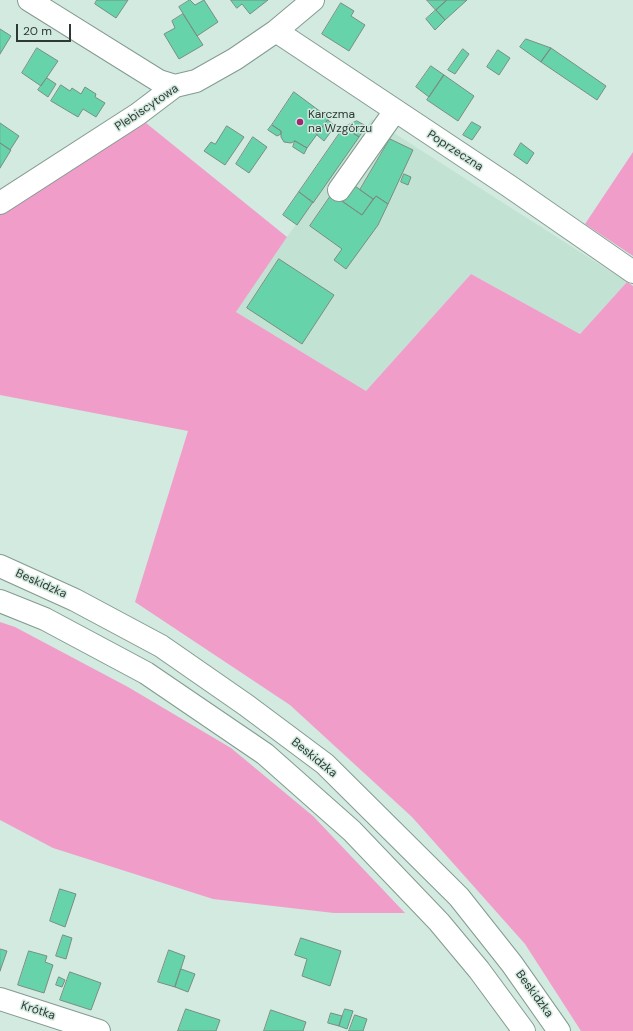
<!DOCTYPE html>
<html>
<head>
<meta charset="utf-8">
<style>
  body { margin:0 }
  #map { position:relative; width:633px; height:1031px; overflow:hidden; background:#d2eadf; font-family:"DM Sans",sans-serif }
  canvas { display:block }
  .scale { position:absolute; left:16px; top:24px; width:55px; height:18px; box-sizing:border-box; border:2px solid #2f3934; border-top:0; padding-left:5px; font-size:12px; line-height:14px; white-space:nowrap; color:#2f3934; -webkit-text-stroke:3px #d2eadf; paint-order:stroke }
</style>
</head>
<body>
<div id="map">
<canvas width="633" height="1031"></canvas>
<div class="scale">20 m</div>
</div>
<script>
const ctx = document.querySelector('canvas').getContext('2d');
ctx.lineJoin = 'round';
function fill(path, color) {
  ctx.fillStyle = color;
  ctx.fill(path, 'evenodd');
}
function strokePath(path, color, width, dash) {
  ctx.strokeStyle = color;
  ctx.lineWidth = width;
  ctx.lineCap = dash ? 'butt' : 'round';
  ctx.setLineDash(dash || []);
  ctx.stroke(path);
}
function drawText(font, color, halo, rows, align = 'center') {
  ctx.font = font + ' "DM Sans",sans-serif';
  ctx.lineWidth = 3;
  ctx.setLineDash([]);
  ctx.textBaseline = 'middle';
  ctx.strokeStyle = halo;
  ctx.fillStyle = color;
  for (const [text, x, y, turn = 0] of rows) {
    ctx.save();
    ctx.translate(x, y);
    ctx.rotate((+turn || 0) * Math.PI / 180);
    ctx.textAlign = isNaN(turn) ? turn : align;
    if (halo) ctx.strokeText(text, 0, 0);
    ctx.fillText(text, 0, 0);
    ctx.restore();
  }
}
const built = new Path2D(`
  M372,119L627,282L580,334L471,274L366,391L236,312L287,237Z`);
const green = new Path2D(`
  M146,123L287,237L236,312L366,391L471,274L580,334L627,282L633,286V1031H581L525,944L412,817L290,705L135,602L188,431L0,395V212Z
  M633,152V256L585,224Z
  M0,622L15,627L128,687L231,748L313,816L405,913H334L213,899L53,848L0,820Z`);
const building = new Path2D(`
  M97,0H128L116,18L95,4Z
  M190,0L195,5L204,0L218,22L197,36L179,7Z
  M231,0H268L250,14L242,4L237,8Z
  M427,0H447L436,10Z
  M447,0H467L445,20L436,10Z
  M341,3L354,11L351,16L365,25L349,51L322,34Z
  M436,10L445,20L435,30L426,19Z
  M183,14L203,45L179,59L164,34L175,28L172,21Z
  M0,29L11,36L0,54Z
  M526,39L551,48L541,62L520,47Z
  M37,48L58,61L41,86L22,73Z
  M551,48L606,86L597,100L541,62Z
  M463,49L469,54L455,74L448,70Z
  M498,50L510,58L499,75L487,67Z
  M431,66L444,75L429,97L416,87Z
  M444,75L474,96L458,121L427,100Z
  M47,78L56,84L48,97L38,90Z
  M61,85L70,91L72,88L81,94L85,87L96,94L95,97L105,103L96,117L83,109L78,117L51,101Z
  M294,92L329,118L307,148L295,141L291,143L284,142L281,137V131L272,125Z
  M328,120L335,126L324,141L317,135Z
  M357,121L366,126L359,137L344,127Z
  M472,122L481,127L472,140L463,135Z
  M0,123L19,136L10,150L0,143Z
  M272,125L281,131V134L277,136L268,130Z
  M227,126L244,137L225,165L204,151L211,142L215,144Z
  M344,127L359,137L313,203L299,192Z
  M253,137L267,147L249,173L236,164Z
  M390,139L413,150L388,204L376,196L373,199L360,190Z
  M295,141L307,148L304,154L293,147Z
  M0,143L11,150L0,168Z
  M521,143L534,153L527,164L514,155Z
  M404,174L411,177L408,185L401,182Z
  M355,186L373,199L362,215L343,202Z
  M299,192L313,202L297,225L283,215Z
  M332,194L362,215L376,196L388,204L378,225L346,269L334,260L342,249L310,226Z
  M279,259L334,295L302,344L247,308Z
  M60,889L76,894L65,927L50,921Z
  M63,935L72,938L66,959L56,956Z
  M301,938L341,951L330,986L302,976L307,959L295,955Z
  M0,949L7,951L0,971Z
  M169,950L185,956L175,987L158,982Z
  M29,951L47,956L45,962L53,965L44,993L18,985Z
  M181,969L195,974L188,992L175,987Z
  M70,972L101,983L91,1010L60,1000Z
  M59,977L65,980L62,987L56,985Z
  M186,1009L220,1020L216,1031H178Z
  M345,1009L353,1011L347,1029L339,1026Z
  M271,1010L306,1022L303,1031H264Z
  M331,1013L342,1016L339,1026L328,1023Z
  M355,1015L367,1019L363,1031H349Z`);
const minor = new Path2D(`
  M29,0L159,81L175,86
  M276,31L509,186L633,272
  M339,190L395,111
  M0,203L138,114L175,86L196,81L235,59L276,31L313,0
  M0,999L99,1031`);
const major = new Path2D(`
  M0,566L75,600L161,646L246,705L325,764L459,897L512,964L559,1031
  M0,601L45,619L146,673L265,754L352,831L439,922L479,970L524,1031`);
const markers = [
  [300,122,4,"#a42576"]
];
const streetNames = [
  ["Plebiscytowa",147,108,-34],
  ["Poprzeczna",455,151,33],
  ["Beskidzka",41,584,24],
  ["Beskidzka",314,758,39],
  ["Beskidzka",534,994,54],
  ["Krótka",38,1011,18]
];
const poiNames = [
  ["Karczma",308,115],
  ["na Wzgórzu",308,129]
];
fill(built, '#c2e2d3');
fill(green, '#f09ec9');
fill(building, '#66d3aa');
strokePath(building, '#788e84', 1);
strokePath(minor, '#849b90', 24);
strokePath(major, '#849b90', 24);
strokePath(minor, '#fff', 22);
strokePath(major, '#fff', 22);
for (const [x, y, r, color] of markers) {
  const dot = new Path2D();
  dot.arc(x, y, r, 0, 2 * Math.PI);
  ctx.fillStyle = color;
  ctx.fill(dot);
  strokePath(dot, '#d2eadf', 1.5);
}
drawText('12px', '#2f3934', '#d2eadf', streetNames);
drawText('12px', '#2f3934', '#d2eadf', poiNames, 'left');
</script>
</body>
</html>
